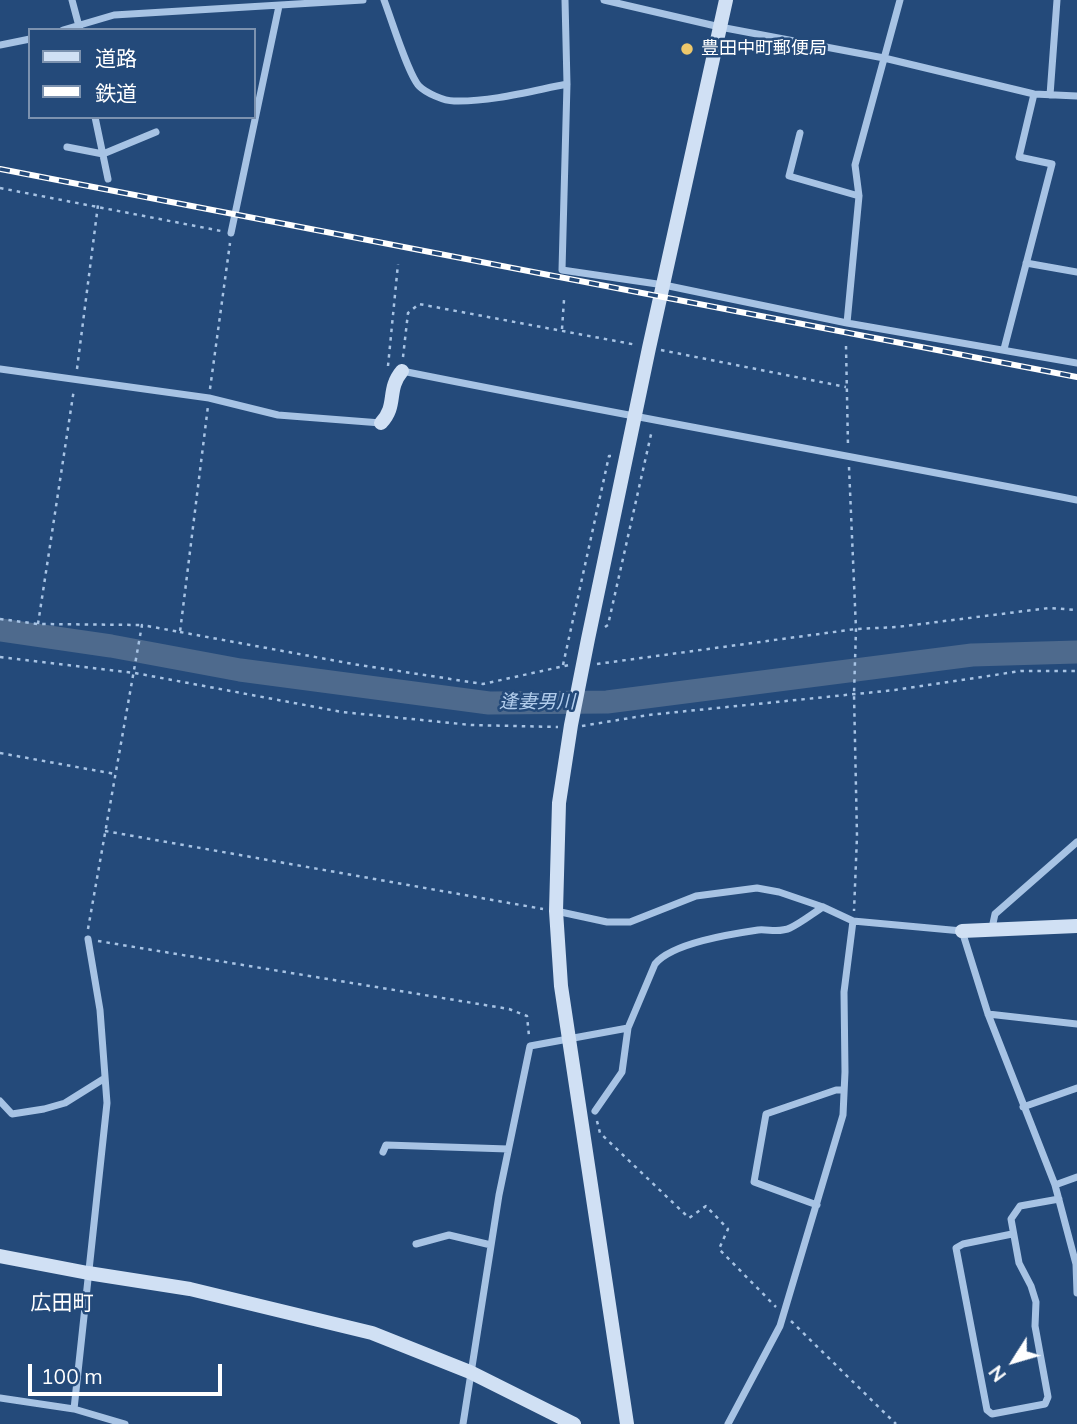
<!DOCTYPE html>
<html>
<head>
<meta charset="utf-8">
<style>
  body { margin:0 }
  #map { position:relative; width:1077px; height:1424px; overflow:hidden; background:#244a7a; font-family:Mulish,"Noto Sans JP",sans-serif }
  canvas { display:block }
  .legend { position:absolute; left:28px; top:28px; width:228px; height:91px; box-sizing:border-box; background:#244a7a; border:2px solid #7c92af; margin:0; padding:9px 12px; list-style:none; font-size:21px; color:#fff }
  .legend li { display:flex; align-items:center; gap:14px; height:35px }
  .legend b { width:35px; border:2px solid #7c92af }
  .north { position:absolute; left:979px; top:1326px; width:70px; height:70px; -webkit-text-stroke:5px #244a7a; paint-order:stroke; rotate:233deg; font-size:19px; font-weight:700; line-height:28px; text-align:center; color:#fff }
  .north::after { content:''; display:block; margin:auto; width:24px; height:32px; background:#fff; clip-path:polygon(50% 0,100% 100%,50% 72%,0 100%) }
  .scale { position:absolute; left:28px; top:1364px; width:194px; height:32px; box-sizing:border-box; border:4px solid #fff; border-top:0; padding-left:9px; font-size:21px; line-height:24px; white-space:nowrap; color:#fff; -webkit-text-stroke:5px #244a7a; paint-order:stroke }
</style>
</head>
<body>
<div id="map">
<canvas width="1077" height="1424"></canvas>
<ul class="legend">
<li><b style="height:9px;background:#d0e0f4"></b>道路</li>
<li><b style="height:9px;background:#fff"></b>鉄道</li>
</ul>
<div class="north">N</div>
<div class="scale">100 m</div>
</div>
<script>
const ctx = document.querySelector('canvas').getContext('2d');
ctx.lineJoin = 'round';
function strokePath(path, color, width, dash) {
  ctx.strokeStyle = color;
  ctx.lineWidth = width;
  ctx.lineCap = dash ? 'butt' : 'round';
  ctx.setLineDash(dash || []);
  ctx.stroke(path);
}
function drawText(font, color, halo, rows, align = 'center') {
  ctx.font = font + ' Mulish,"Noto Sans JP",sans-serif';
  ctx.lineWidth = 5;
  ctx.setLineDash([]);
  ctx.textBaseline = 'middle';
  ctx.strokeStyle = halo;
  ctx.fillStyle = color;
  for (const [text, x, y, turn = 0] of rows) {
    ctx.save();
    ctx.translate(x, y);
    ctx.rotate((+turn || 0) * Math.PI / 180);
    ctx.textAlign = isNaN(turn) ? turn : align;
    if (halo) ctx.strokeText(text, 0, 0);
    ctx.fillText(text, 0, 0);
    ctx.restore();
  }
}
const river = new Path2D(`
  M0,630L111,646L240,670L489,703L607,702L972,655L1077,652`);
const path = new Path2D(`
  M0,188L221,231
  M562,329L564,300
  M846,346L848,446
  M661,350L846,387
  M403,357L408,313L419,304L637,345
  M388,366L398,264
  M77,369L98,205
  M210,389L230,243
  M849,467L856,629L854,694L857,836L854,911
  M0,619L38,624L142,625
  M38,624L74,389
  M605,627L608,625L652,430
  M180,632L353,664L483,684L569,665
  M0,657L135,673L342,712L471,725L558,727
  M597,664L856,629L897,627L1049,608L1077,610
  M563,665L609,456H612
  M582,726L648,715L895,690L1021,671H1077
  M0,753L115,774
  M105,831L543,909
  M88,929L142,625L180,632L208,406
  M98,941L509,1009L527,1016L529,1036
  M597,1121L600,1133L689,1218L706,1206L728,1229L719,1249L776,1307
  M791,1321L896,1424`);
const street = new Path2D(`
  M72,0L80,30
  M384,0C391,18 408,74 419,86C426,93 444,101 454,101C491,102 531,91 567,84
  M565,0L567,84L562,270L664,285L847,323L1077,363
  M604,0L720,27L884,58L1034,94L1077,96
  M63,30L114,15L363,0
  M0,45L30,39
  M1050,95L1057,0
  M95,117L108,179
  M800,133L789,176L859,196
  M67,147L103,154L156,132
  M231,233L279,6
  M1026,263L1077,272
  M847,323L859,196L855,165L900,0
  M1004,349L1052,164L1019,157L1034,94
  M0,369L209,398L278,415L381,423
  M402,371C626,416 852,456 1077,500
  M556,911L607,922H630L696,896L757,888L779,892L823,907L853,921L962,931L988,1014L1055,1185L1076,1264L1077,1293
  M992,928L995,914L1077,842
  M988,1014L1077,1024
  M0,1101L12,1114L44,1109L65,1103L105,1078
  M1023,1107L1077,1088
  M595,1111L622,1072L628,1028
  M383,1152L386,1145L508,1149
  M1055,1185L1077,1177
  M817,1205L754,1182L766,1114L836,1090H844
  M1012,1234L963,1244L956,1248L987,1410L992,1414L1045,1404L1048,1397L1035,1326L1036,1302L1031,1286L1019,1263L1011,1219L1020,1206L1059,1199
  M416,1244L449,1235L491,1245
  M0,1398L74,1409L125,1424
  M74,1409L107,1103L100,1010L88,939
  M463,1424L499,1195L530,1046L628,1028L655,964C672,943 731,934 758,930C768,929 780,933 790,928C801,923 812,914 823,907
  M728,1424L780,1326L843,1115L845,1072L844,992L853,921`);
const secondary = new Path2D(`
  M381,423C398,405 386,390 402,371
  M962,931L1077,926
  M0,1256L88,1273L190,1289L372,1333L470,1372L574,1424
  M627,1424L561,986L556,911L559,803L571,725L588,639L649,348L726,0`);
const rail = new Path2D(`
  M0,169L1077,377`);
const markers = [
  [687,49,7,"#eec86b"]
];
const poiNames = [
  ["豊田中町郵便局",701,49]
];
const waterNames = [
  ["逢妻男川",537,702]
];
const quarterNames = [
  ["広田町",62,1304]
];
strokePath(river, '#4e6a8d', 23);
strokePath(path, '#a7c3e4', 2.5, [3.5, 5]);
strokePath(street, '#a7c3e4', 7);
strokePath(secondary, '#d0e0f4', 14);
strokePath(rail, '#fff', 6);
strokePath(rail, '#244a7a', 3.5, [10]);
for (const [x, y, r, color] of markers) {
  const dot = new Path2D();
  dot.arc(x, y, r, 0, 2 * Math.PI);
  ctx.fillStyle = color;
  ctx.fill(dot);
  strokePath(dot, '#244a7a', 2.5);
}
drawText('18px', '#fff', '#244a7a', poiNames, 'left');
drawText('italic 19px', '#b2cdec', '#244a7a', waterNames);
drawText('21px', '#fff', '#244a7a', quarterNames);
</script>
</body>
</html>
